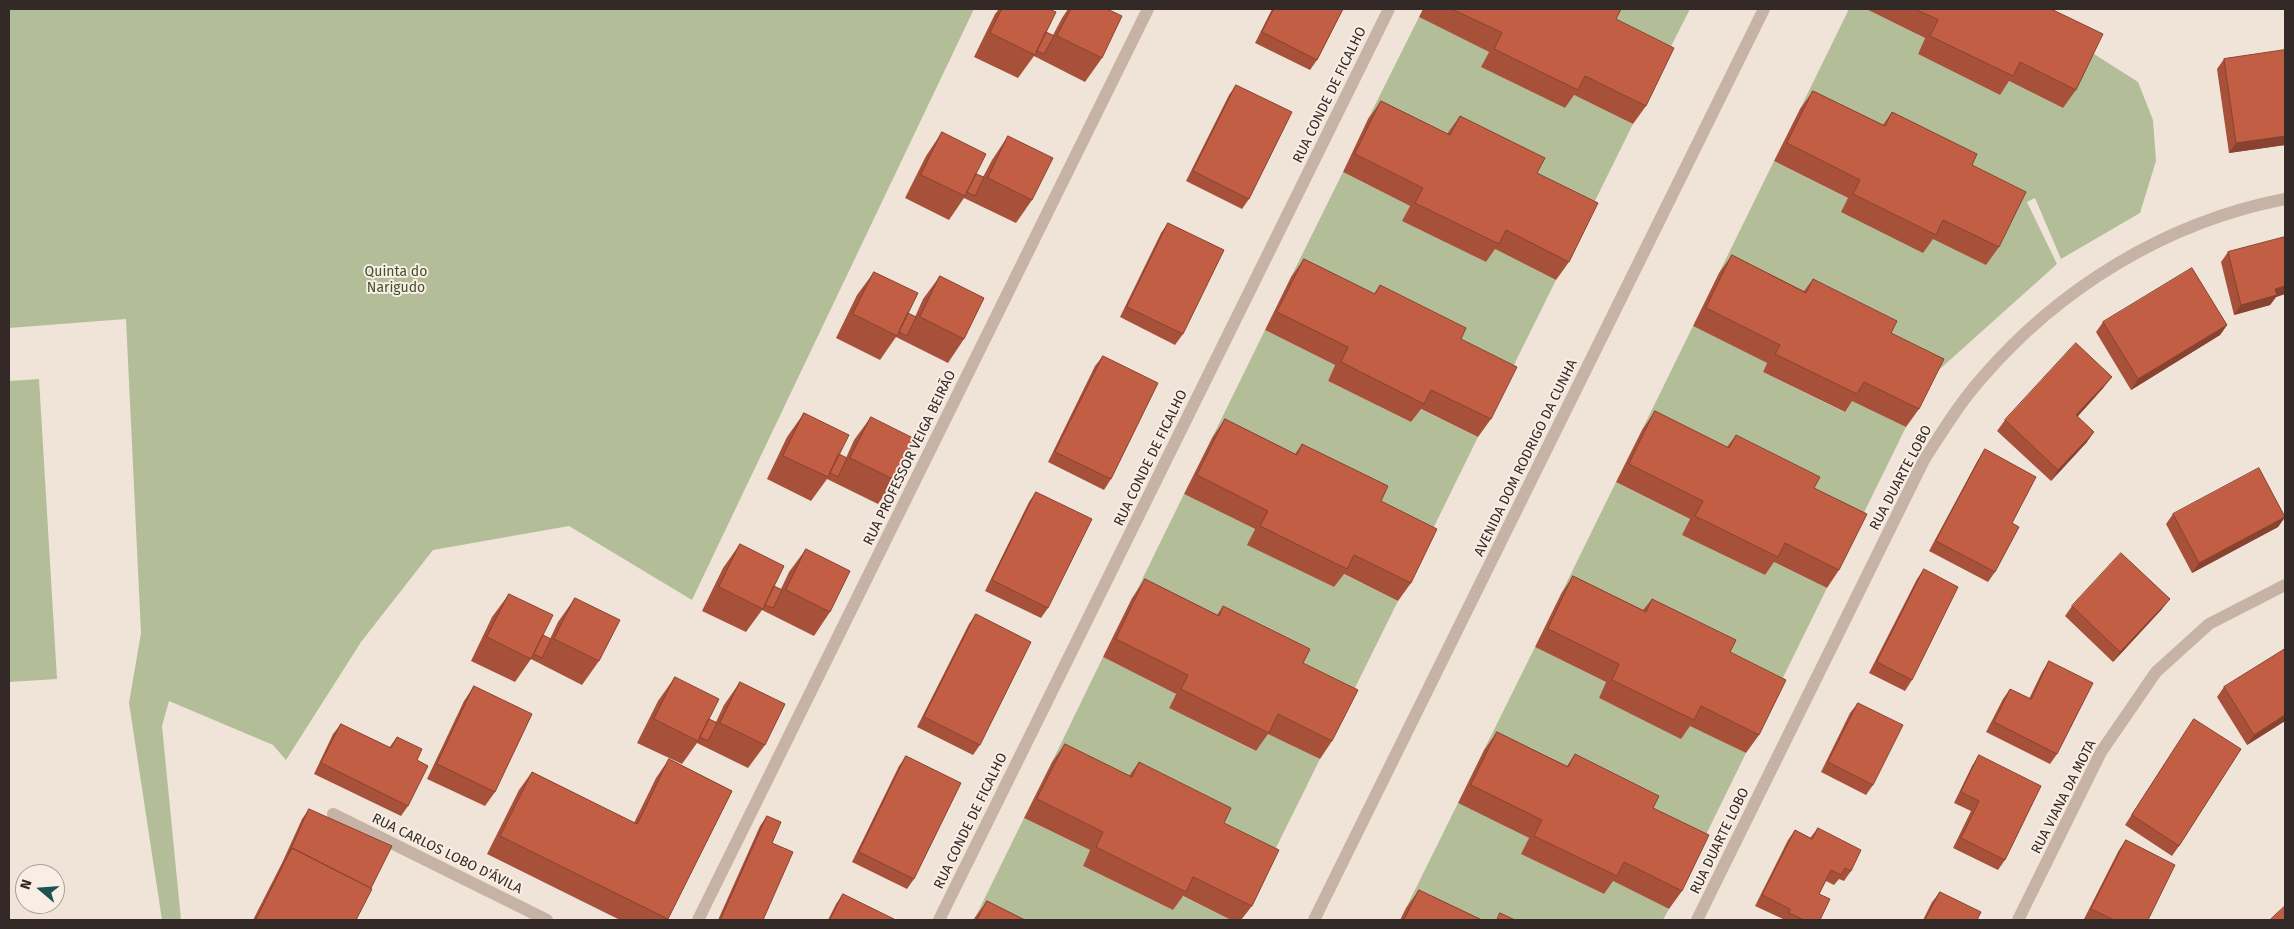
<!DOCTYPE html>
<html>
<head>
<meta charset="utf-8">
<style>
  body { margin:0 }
  #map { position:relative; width:2294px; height:929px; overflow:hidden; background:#f0e4d8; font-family:"Fira Sans",sans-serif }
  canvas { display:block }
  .frame { position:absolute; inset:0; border:10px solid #332926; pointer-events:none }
  .north { position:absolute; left:15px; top:864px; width:50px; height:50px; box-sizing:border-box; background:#f8eee4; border:1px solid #a99f98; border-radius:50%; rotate:288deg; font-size:14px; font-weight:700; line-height:20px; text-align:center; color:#332926 }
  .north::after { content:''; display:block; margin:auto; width:18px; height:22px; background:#1d5153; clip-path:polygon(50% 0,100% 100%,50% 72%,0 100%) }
</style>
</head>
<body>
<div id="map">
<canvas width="2294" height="929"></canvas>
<div class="frame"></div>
<div class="north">N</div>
</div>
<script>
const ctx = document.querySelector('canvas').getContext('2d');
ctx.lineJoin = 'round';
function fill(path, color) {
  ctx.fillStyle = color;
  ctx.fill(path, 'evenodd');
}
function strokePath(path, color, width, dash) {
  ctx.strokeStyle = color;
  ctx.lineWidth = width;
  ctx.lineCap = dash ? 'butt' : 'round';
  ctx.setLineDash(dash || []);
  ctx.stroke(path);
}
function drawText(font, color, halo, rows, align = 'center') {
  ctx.font = font + ' "Fira Sans",sans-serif';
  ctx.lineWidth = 4;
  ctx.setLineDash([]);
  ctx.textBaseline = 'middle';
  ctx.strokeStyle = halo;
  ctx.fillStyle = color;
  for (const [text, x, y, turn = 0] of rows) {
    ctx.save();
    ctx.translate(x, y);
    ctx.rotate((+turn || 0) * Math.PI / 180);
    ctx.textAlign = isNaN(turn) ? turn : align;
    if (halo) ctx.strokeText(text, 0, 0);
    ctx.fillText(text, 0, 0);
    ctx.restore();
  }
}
const green = new Path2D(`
  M9,9H974L692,600L569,526L433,550L361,642L286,760L273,745L169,701L162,726L181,920H162L129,703L141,633L126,319L9,328Z
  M1585,9H1690L1661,66Z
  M1849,9H1866L1925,38L1918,54L2000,95L2007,80L2063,108L2091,52L2138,82L2153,120L2156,161L2140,213L2061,259L2035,198L2027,202L2057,264L1931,377L1719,273L1774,161L1848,198L1923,253L1800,109Z
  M1419,17L1489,52L1482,67L1565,108L1572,94L1633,124L1585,221L1368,119Z
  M1343,172L1410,206L1403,221L1486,262L1493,248L1556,280L1504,385L1291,277Z
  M1693,326L1767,363L1763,372L1844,412L1851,400L1906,427L1854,533L1642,430Z
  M1265,330L1335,365L1328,381L1411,422L1418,408L1478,437L1424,547L1212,438Z
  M39,379L57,679L9,682V381Z
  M1616,482L1690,519L1683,535L1765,575L1772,561L1827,588L1773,698L1561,594Z
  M1184,494L1255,529L1248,545L1334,587L1341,573L1398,601L1345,708L1133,598Z
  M1535,647L1606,682L1599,698L1681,738L1688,724L1746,753L1697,853L1484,750Z
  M1103,657L1176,694L1169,708L1255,751L1265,732L1320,759L1266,868L1052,762Z
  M1458,803L1529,838L1522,854L1604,894L1611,880L1669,909L1663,920H1432L1406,908Z
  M1024,818L1090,850L1083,866L1173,910L1180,895L1231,920H974Z`);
const minor = new Path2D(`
  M333,814L547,920
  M698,920L1148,9
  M939,920L1389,9
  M1314,920L1764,9
  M1697,920L1924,460C1942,432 1959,404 1981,379C2059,288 2166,222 2285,199
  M2018,920L2101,752L2156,672L2209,624L2285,585`);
const wall = new Path2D(`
  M999,9H1049L1046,32L1053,35L1062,18L1068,9H1107L1102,58L1085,82L1034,56L1018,78L974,57L995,14Z
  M1272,9H1343L1317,60L1310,70L1255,43Z
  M1423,9H1621L1616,19L1646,106L1633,124L1574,95L1565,108L1481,67L1489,52L1419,17Z
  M1866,9H2051L2076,90L2063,108L2009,81L2000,95L1918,54L1925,38Z
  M2285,50V145L2229,153L2217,69L2224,59Z
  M1236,85L1249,199L1242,209L1186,181L1229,95Z
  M1813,91L1883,125L1892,112L1972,165L1999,247L1986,265L1933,239L1923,253L1841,212L1848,198L1774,161L1800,109Z
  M1381,101L1447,134L1460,116L1537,173L1569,262L1556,280L1495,249L1486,262L1402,221L1410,206L1343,172L1368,119Z
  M942,132L976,174L983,177L992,160L1008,136L1032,200L1016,223L964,198L949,220L905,198L926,156Z
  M1168,223L1183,334L1175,345L1120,317L1161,233Z
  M2285,237V294L2276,297L2270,305L2234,315L2221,262L2228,252Z
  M1732,255L1804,291L1813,279L1891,333L1919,409L1906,427L1852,401L1845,412L1763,372L1767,363L1693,326L1719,273Z
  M1304,259L1374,294L1380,285L1461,339L1491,419L1478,437L1421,409L1411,422L1328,381L1335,365L1265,330L1291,277Z
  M874,272L908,313L915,317L923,299L940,276L964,339L948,363L896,337L880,360L836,338L857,295Z
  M2103,322L2227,325L2220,335L2131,390L2096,332Z
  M1103,356L1111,479L1104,490L1048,462L1095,366Z
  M2104,387L2078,416L2087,442L2051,481L1997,431L2005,420Z
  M1655,411L1727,447L1736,435L1814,488L1839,570L1827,588L1774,562L1765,575L1682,535L1690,519L1616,482L1642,430Z
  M804,413L839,454L846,458L854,440L871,417L895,480L878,504L827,479L811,501L767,479L787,437Z
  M1225,419L1295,454L1302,444L1381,501L1411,583L1398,601L1344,574L1334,587L1247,545L1255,529L1184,494L1212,438Z
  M1985,449L2012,523L1995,572L1988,582L1929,551L1978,460Z
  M1036,492L1048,608L1041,618L985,591L1029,502Z
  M2173,514L2285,517L2278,527L2192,573L2166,524Z
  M740,544L774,586L781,589L789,572L806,549L830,612L814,636L762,610L746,632L702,611L723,568Z
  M1924,569L1912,680L1905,691L1869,673L1917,579Z
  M1573,576L1643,610L1652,599L1730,652L1759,735L1746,753L1690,726L1681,739L1599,698L1606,682L1535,647L1561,594Z
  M1145,579L1217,615L1223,606L1303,663L1332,741L1320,759L1268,734L1256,751L1169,708L1176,694L1103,657L1132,598Z
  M509,594L543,635L550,639L558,622L575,598L599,661L582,685L531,659L515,682L471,661L492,617Z
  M2072,606L2162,609L2113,662L2065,616Z
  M976,614L980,745L973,755L917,727L969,624Z
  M2285,649V721L2247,745L2217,697L2224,687Z
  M2049,661L2057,754L2050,764L1986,732L2003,699L2010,689L2029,699L2042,672Z
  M675,677L709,719L716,722L724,705L740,682L765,745L748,768L697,743L682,764L637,743L658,701Z
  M474,686L495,792L485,806L427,779L464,701Z
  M1858,703L1873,785L1866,795L1821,772L1850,713Z
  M2194,719L2179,846L2172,856L2125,825Z
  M341,724L389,748L397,737L417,760L408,806L401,816L314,774L333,734Z
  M1497,732L1567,766L1575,754L1653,808L1682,891L1669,909L1613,881L1604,894L1521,854L1529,838L1458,803L1484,750Z
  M1065,744L1129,776L1139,762L1224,823L1252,906L1241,920H1231L1183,896L1173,910L1083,866L1090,850L1024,818L1052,762Z
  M1979,755L2005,860L1998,870L1953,848L1971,811L1954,803L1972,766Z
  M906,756L914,879L907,889L852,862L899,766Z
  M669,759L732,791L667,920H620L487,854L519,790L532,772L634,823L656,778Z
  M309,809L356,920H253L282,863L302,819Z
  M767,816L772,843L763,920H718L760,826Z
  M1818,828L1851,871L1844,881L1839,879L1834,885L1826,881L1819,894L1820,920H1783V919L1755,906L1788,840L1795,830L1810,838Z
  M2126,840L2148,920H2086L2084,919L2119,850Z
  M1419,890L1482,920H1400L1406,908Z
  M1940,892L1977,920H1923L1932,902Z
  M843,894L894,920H828L836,904Z
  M987,901L1025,920H973Z`);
const shadedWall = new Path2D(`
  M2285,136V145L2229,153L2236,143Z
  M2285,286V294L2276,297L2270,305L2234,315L2241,305L2275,289Z
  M2227,325L2220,335L2131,390L2138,379Z
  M2112,377L2104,387L2069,426L2076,415Z
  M2094,432L2087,442L2051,481L2058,470Z
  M2285,517L2278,527L2192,573L2199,563Z
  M2170,599L2162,609L2113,662L2120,652Z
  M2285,715V721L2247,745L2254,735Z`);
const building = new Path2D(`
  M1002,9H1049L1056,12L1035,55L990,33Z
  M1071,9H1107L1122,16L1102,58L1057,36Z
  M1274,9H1343L1317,60L1262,32Z
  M1452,9H1621L1616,19L1674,48L1646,106L1585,76L1578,90L1494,49L1502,33Z
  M1915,9H2051L2103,34L2076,90L2020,62L2013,76L1930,36L1938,20Z
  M1046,32L1054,36L1044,54L1037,51Z
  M2285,50V136L2236,143L2224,59Z
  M1236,85L1292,112L1249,199L1193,171Z
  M1813,91L1885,126L1892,112L1977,154L1972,165L2026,192L1999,247L1943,220L1936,235L1853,194L1860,180L1787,143Z
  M1381,101L1450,135L1460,116L1545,158L1537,173L1598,203L1569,262L1506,230L1499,244L1415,203L1423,188L1355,154Z
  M942,132L986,154L965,196L921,175Z
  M1008,136L1053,158L1032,200L988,178Z
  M976,174L984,177L975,196L967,192Z
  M1168,223L1224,250L1183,334L1127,307Z
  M2285,237V286L2275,289L2277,295L2241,305L2228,252Z
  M1732,255L1806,293L1813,279L1897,321L1891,333L1944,359L1919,409L1864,382L1857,394L1775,354L1780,345L1706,308Z
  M1304,259L1375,294L1380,285L1466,328L1461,339L1517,367L1491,419L1431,390L1424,404L1341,362L1348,347L1277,312Z
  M2192,268L2227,325L2138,379L2103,322Z
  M874,272L918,293L897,336L853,314Z
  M940,276L984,298L964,339L920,317Z
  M908,313L916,317L907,336L899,332Z
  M2076,343L2112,377L2076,415L2094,432L2058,470L2005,420Z
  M1103,356L1158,383L1111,479L1055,452Z
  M1655,411L1729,448L1736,435L1820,477L1814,488L1867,514L1839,570L1785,543L1778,557L1695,516L1703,501L1629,464Z
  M804,413L849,435L828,477L783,456Z
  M871,417L915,439L895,480L850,458Z
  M1225,419L1297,455L1302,444L1388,486L1381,501L1437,529L1411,583L1354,555L1347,569L1260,526L1268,511L1197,475Z
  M1985,449L2036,477L2012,523L2019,527L1995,572L1936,541Z
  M839,454L847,458L838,477L830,473Z
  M2259,468L2285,517L2199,563L2173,514Z
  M1036,492L1092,519L1048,608L992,580Z
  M740,544L784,566L763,609L719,587Z
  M806,549L850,571L830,612L786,590Z
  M2121,553L2170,599L2120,652L2072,606Z
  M1924,569L1958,587L1912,680L1877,662Z
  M1573,576L1646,612L1652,599L1736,640L1730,652L1786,680L1759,735L1701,706L1694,720L1612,680L1619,664L1548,629Z
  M1145,579L1219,616L1223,606L1310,649L1303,663L1358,690L1332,741L1278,714L1269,733L1181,689L1188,675L1116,639Z
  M774,586L782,590L773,608L765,605Z
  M509,594L553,615L531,659L487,637Z
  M575,598L620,620L599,661L554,639Z
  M976,614L1031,642L980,745L924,717Z
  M543,635L551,639L542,658L534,654Z
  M2285,649V715L2254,735L2224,687Z
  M2049,661L2093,683L2057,754L1994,722L2010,689L2031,699Z
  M675,677L719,699L698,741L654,719Z
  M740,682L785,704L765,745L720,723Z
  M474,686L532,714L495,792L437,764Z
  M1858,703L1903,725L1873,785L1828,762Z
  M709,719L717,723L708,741L700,737Z
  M2194,719L2241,749L2179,846L2132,815Z
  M341,724L391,748L397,737L422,749L417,760L428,766L408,806L321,763Z
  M1497,732L1568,767L1575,754L1659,796L1653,808L1709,835L1682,891L1624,862L1617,876L1534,836L1542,820L1471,785Z
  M1065,744L1132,777L1139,762L1231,808L1224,823L1279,850L1252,906L1193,877L1186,892L1096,847L1103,832L1037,799Z
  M1979,755L2041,786L2005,860L1961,838L1979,801L1961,792Z
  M906,756L961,783L914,879L859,852Z
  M669,759L732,791L668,919L500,836L532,772L637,824Z
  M309,809L392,846L371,888L292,848L289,853Z
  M767,816L781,822L772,843L793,852L763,920H724L721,919Z
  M1818,828L1861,850L1851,871L1845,868L1841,875L1831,870L1819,894L1830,899L1820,920H1804L1789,913L1790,909L1762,895L1795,830L1812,839Z
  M2126,840L2175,865L2148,920H2114L2091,909Z
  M292,848L372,889L356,920H256Z
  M1419,890L1482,920H1404Z
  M1940,892L1981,912L1977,920H1925Z
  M843,894L894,919V920H830Z
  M987,901L1025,920H977Z
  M2285,906V920H2270Z
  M1500,913L1515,920H1497Z`);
const streetNames = [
  ["RUA CONDE DE FICALHO",1330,95,-64],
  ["RUA PROFESSOR VEIGA BEIRÃO",910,458,-64],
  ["RUA CONDE DE FICALHO",1151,458,-64],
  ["AVENIDA DOM RODRIGO DA CUNHA",1526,458,-64],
  ["RUA DUARTE LOBO",1901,478,-62],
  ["RUA VIANA DA MOTA",2064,797,-63],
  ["RUA CONDE DE FICALHO",971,821,-64],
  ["RUA DUARTE LOBO",1720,841,-64],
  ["RUA CARLOS LOBO D'ÁVILA",447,854,26]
];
const parkNames = [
  ["Quinta do",396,272],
  ["Narigudo",396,288]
];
fill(green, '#b3be99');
strokePath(minor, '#c7b3a5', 12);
fill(wall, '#a7513a');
fill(shadedWall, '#884230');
fill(building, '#c25e44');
strokePath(building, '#884230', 1);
drawText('14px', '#332926', '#f8eee4', streetNames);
drawText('14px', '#44502a', '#f8eee4', parkNames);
</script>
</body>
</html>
